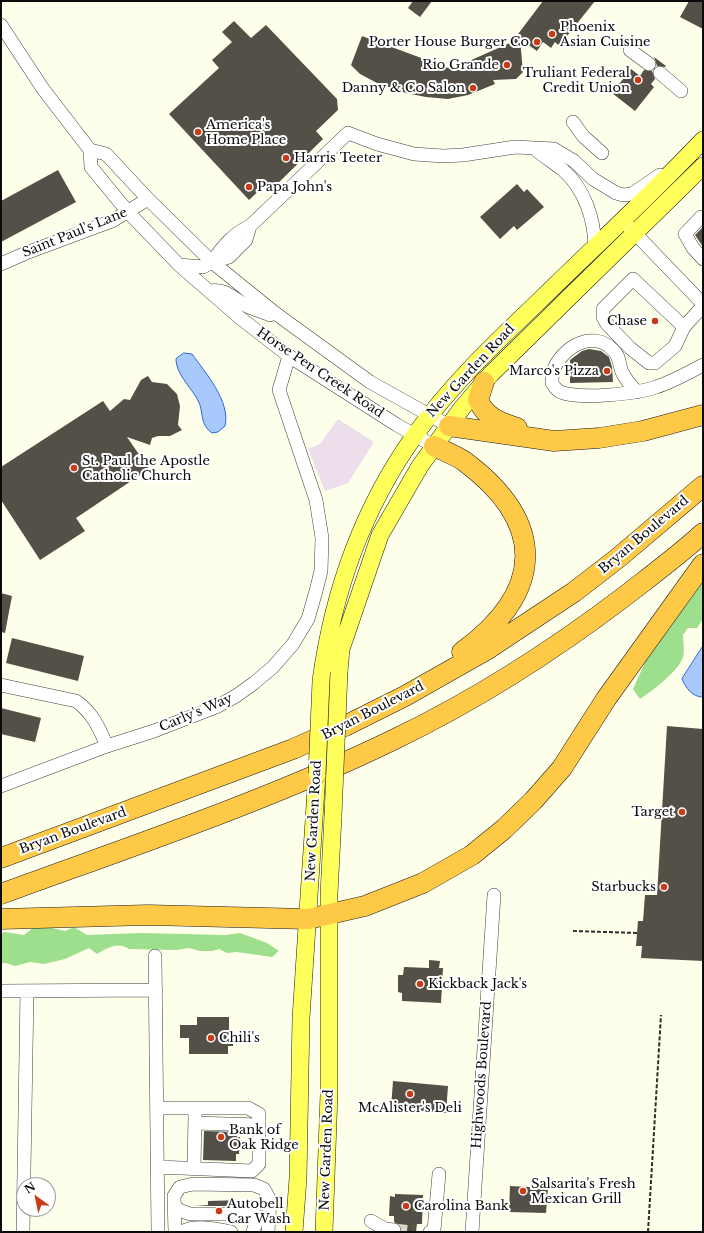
<!DOCTYPE html>
<html>
<head>
<meta charset="utf-8">
<style>
  body { margin:0 }
  #map { position:relative; width:704px; height:1233px; overflow:hidden; background:#feffea; font-family:"Libre Baskerville",serif }
  canvas { display:block }
  .frame { position:absolute; inset:0; border:2px solid #0b0b0b; pointer-events:none }
  .north { position:absolute; left:16px; top:1177px; width:40px; height:40px; box-sizing:border-box; background:#fff; border:1px solid #9d9d9d; border-radius:50%; rotate:327deg; font-size:11px; font-weight:700; line-height:16px; text-align:center; color:#0b0b0b }
  .north::after { content:''; display:block; margin:auto; width:14px; height:18px; background:#c83b17; clip-path:polygon(50% 0,100% 100%,50% 72%,0 100%) }
</style>
</head>
<body>
<div id="map">
<canvas width="704" height="1233"></canvas>
<div class="frame"></div>
<div class="north">N</div>
</div>
<script>
const ctx = document.querySelector('canvas').getContext('2d');
ctx.lineJoin = 'round';
function fill(path, color) {
  ctx.fillStyle = color;
  ctx.fill(path, 'evenodd');
}
function strokePath(path, color, width, dash) {
  ctx.strokeStyle = color;
  ctx.lineWidth = width;
  ctx.lineCap = dash ? 'butt' : 'round';
  ctx.setLineDash(dash || []);
  ctx.stroke(path);
}
function drawText(font, color, halo, rows, align = 'center') {
  ctx.font = font + ' "Libre Baskerville",serif';
  ctx.lineWidth = 4;
  ctx.setLineDash([]);
  ctx.textBaseline = 'middle';
  ctx.strokeStyle = halo;
  ctx.fillStyle = color;
  for (const [text, x, y, turn = 0] of rows) {
    ctx.save();
    ctx.translate(x, y);
    ctx.rotate((+turn || 0) * Math.PI / 180);
    ctx.textAlign = isNaN(turn) ? turn : align;
    if (halo) ctx.strokeText(text, 0, 0);
    ctx.fillText(text, 0, 0);
    ctx.restore();
  }
}
const industrial = new Path2D(`
  M338,419L374,442L348,483L325,491L308,449L320,444Z`);
const forest = new Path2D(`
  M703,579V619L697,628H688L683,635C683,641 685,651 683,657C679,671 652,691 640,699L633,689L648,656Z
  M43,926L65,931L74,927L87,935L142,933L225,935L240,933L267,943L279,951L272,957L237,952L227,953L219,949L212,951H200L189,948L177,950L129,949C118,941 107,948 97,954L89,948L65,959L44,964L30,962L15,966L6,963H1V934L5,932L24,935L34,927Z`);
const water = new Path2D(`
  M184,353L192,354C205,372 231,402 225,426L218,432L212,433C201,425 203,416 200,405C194,389 176,376 176,359Z
  M703,646V697C692,697 686,688 682,679Z`);
const building = new Path2D(`
  M413,1H432L420,17L408,8Z
  M543,1H595L559,46L555,42L551,48L543,42L537,51L520,39L523,72L516,79L493,80L495,84L468,95L448,99L426,97L406,93L377,83L360,74L351,65L362,36L451,69L512,42Z
  M689,1H703V29L680,17Z
  M234,21L251,38L266,25L337,99L338,110L316,131L323,139L270,191L264,186L249,200L169,114L219,68L212,60L232,42L222,32Z
  M654,57L666,66L665,67L657,66Z
  M631,69L640,76L644,70L652,71L655,79L651,84L654,87L635,111L612,93Z
  M58,170L76,202L1,242V201Z
  M517,184L524,192L527,189L544,207L517,230L514,226L500,239L480,217Z
  M703,227V247L695,235Z
  M589,349L601,351L609,357L612,367L613,382L570,383V360L582,351Z
  M148,376L152,382L167,384L177,394L180,406L178,425L182,430L170,436H158L152,438L150,445L127,437L149,469L76,518L85,531L40,560L1,500V467L103,401L110,411L124,399L130,400L141,380Z
  M1,593L12,596L5,633L1,632Z
  M12,638L84,656L78,681L6,663Z
  M1,708L41,718L35,742L1,734Z
  M667,726L703,729V961L641,958L642,946H636L638,921H643L645,895H657Z
  M429,960L440,961L439,968H443L441,1003L402,1001V993L398,992V975H403L404,967L429,968Z
  M197,1017H229V1035H233V1046H228V1054H189V1038H180V1025H197Z
  M393,1081L448,1086L446,1113L391,1108Z
  M204,1131L237,1132V1137H240L239,1154H236V1161L203,1160Z
  M510,1186L548,1188L546,1213L509,1212Z
  M395,1194L423,1195L422,1224H417L416,1232H402L401,1226L394,1222V1216H389L390,1196L395,1197Z
  M243,1200V1206H195L208,1205V1201Z`);
const minorTunnel = new Path2D(`
  M394,1230L413,1232`);
const path = new Path2D(`
  M573,931L637,933
  M648,1232L661,1015`);
const minor = new Path2D(`
  M1,25L43,89L90,150L91,167L128,212L179,265L239,317L289,356L397,425L434,446
  M630,50L649,64
  M660,73L681,91
  M573,122L583,136L602,153
  M90,150L106,154L148,199L212,262L275,313L370,382L449,426
  M536,150C545,157 554,163 563,170C585,189 594,219 595,246
  M703,217H701L685,234L693,248L703,259
  M628,226L703,304
  M212,262C223,246 233,234 250,226L348,133L377,144L414,154L443,156L463,155L515,147L554,149L574,161L593,179L616,193L623,195L632,194L660,175
  M1,264L26,253L112,221L148,199
  M179,265L203,267L212,262L229,257L246,240L250,226
  M209,291C227,288 234,300 249,307C256,310 263,312 270,315
  M684,327L633,279L603,309V317L607,324L630,348L649,363H655L675,346L684,327L703,306
  M637,392C631,386 626,380 622,372C619,365 620,356 613,350C593,329 562,347 553,371C552,375 552,380 552,383C555,388 558,392 563,393C583,399 636,394 656,387C672,382 688,373 703,365
  M1,685L76,701C93,713 99,728 107,746
  M1,786L107,746L154,731L216,707L236,696L254,683L273,667L293,644L308,619L316,591L321,571L322,538L316,500L279,390L289,356
  M155,956L158,1232
  M1,991L156,990
  M158,1108H248L259,1114V1164L252,1171L158,1167
  M195,1123L259,1125
  M194,1168L195,1115
  M174,1205L179,1210L190,1214H255L257,1219L253,1232
  M371,1221L385,1229L394,1230
  M23,1232L27,991
  M175,1232L174,1196L180,1187L193,1184L254,1185L264,1189L270,1200L268,1232
  M182,1232C194,1224 217,1229 231,1232
  M430,1232L434,1230L439,1174
  M472,1232L494,895`);
const major = new Path2D(`
  M339,672L341,649L380,535L420,466L462,408L491,374L703,166
  M321,681C333,592 363,508 415,435C449,387 492,346 535,305C591,250 649,197 703,140
  M294,1232L298,1178L301,1018L317,774
  M324,1232L329,1094V894L333,816`);
const highway = new Path2D(`
  M484,382L478,400C486,418 500,422 517,428
  M449,426L554,441L599,438L643,431L703,415
  M434,446C444,451 455,455 464,461C547,523 545,591 462,652
  M1,858L293,749L345,726L405,696L488,649L574,592L618,558L703,486
  M1,894C132,846 270,800 395,739C476,700 554,650 625,596C652,575 679,555 703,533
  M1,919L148,915L308,919L365,906L423,883L472,855L504,829L533,801L562,768L606,699L703,564`);
const majorBridge = new Path2D(`
  M317,774L321,681
  M333,816L339,672`);
const markers = [
  [552,34,4,"#c83b17"],
  [537,42,4,"#c83b17"],
  [507,65,4,"#c83b17"],
  [638,80,4,"#c83b17"],
  [473,88,4,"#c83b17"],
  [198,132,4,"#c83b17"],
  [286,158,4,"#c83b17"],
  [249,187,4,"#c83b17"],
  [655,321,4,"#c83b17"],
  [607,371,4,"#c83b17"],
  [74,468,4,"#c83b17"],
  [682,812,4,"#c83b17"],
  [664,887,4,"#c83b17"],
  [420,984,4,"#c83b17"],
  [211,1038,4,"#c83b17"],
  [410,1094,4,"#c83b17"],
  [221,1137,4,"#c83b17"],
  [523,1191,4,"#c83b17"],
  [406,1206,4,"#c83b17"],
  [219,1211,4,"#c83b17"]
];
const poiNames = [
  ["Phoenix",560,27],
  ["Asian Cuisine",560,42],
  ["Porter House Burger Co",529,42,"right"],
  ["Rio Grande",499,65,"right"],
  ["Truliant Federal",630,73,"right"],
  ["Credit Union",630,88,"right"],
  ["Danny & Co Salon",465,88,"right"],
  ["America's",206,125],
  ["Home Place",206,140],
  ["Harris Teeter",294,158],
  ["Papa John's",257,187],
  ["Chase",647,321,"right"],
  ["Marco's Pizza",599,371,"right"],
  ["St. Paul the Apostle",82,461],
  ["Catholic Church",82,476],
  ["Target",674,812,"right"],
  ["Starbucks",656,887,"right"],
  ["Kickback Jack's",428,984],
  ["Chili's",219,1038],
  ["McAlister's Deli",410,1108,"center"],
  ["Bank of",229,1130],
  ["Oak Ridge",229,1145],
  ["Salsarita's Fresh",531,1184],
  ["Mexican Grill",531,1199],
  ["Autobell",227,1204],
  ["Car Wash",227,1219],
  ["Carolina Bank",414,1206]
];
const streetNames = [
  ["Saint Paul's Lane",75,233,-22],
  ["New Garden Road",471,371,-47],
  ["Horse Pen Creek Road",320,373,34],
  ["Bryan Boulevard",644,535,-40],
  ["Bryan Boulevard",373,711,-27],
  ["Carly's Way",196,713,-23],
  ["New Garden Road",314,821,-87],
  ["Bryan Boulevard",73,831,-20],
  ["Highwoods Boulevard",482,1075,-86],
  ["New Garden Road",327,1150,-88]
];
fill(industrial, '#ecdeea');
fill(forest, '#9edf8e');
fill(water, '#a9c8fc');
strokePath(water, '#2967da', 1);
fill(building, '#555047');
strokePath(minorTunnel, '#dadac9', 13, [13, 6]);
strokePath(minor, '#3e3e3e', 14);
strokePath(major, '#1c1c1c', 18);
strokePath(highway, '#1c1c1c', 21);
strokePath(path, '#2d2d2d', 2, [4, 2]);
strokePath(minor, '#fff', 13);
strokePath(major, '#feff5a', 17);
strokePath(highway, '#ffc948', 20);
strokePath(majorBridge, '#1c1c1c', 18, []);
strokePath(majorBridge, '#feff5a', 17);
for (const [x, y, r, color] of markers) {
  const dot = new Path2D();
  dot.arc(x, y, r, 0, 2 * Math.PI);
  ctx.fillStyle = color;
  ctx.fill(dot);
  strokePath(dot, '#fff', 1.5);
}
drawText('13px', '#0b0b0b', '#fff', poiNames, 'left');
drawText('13px', '#0b0b0b', '#fff', streetNames);
</script>
</body>
</html>
